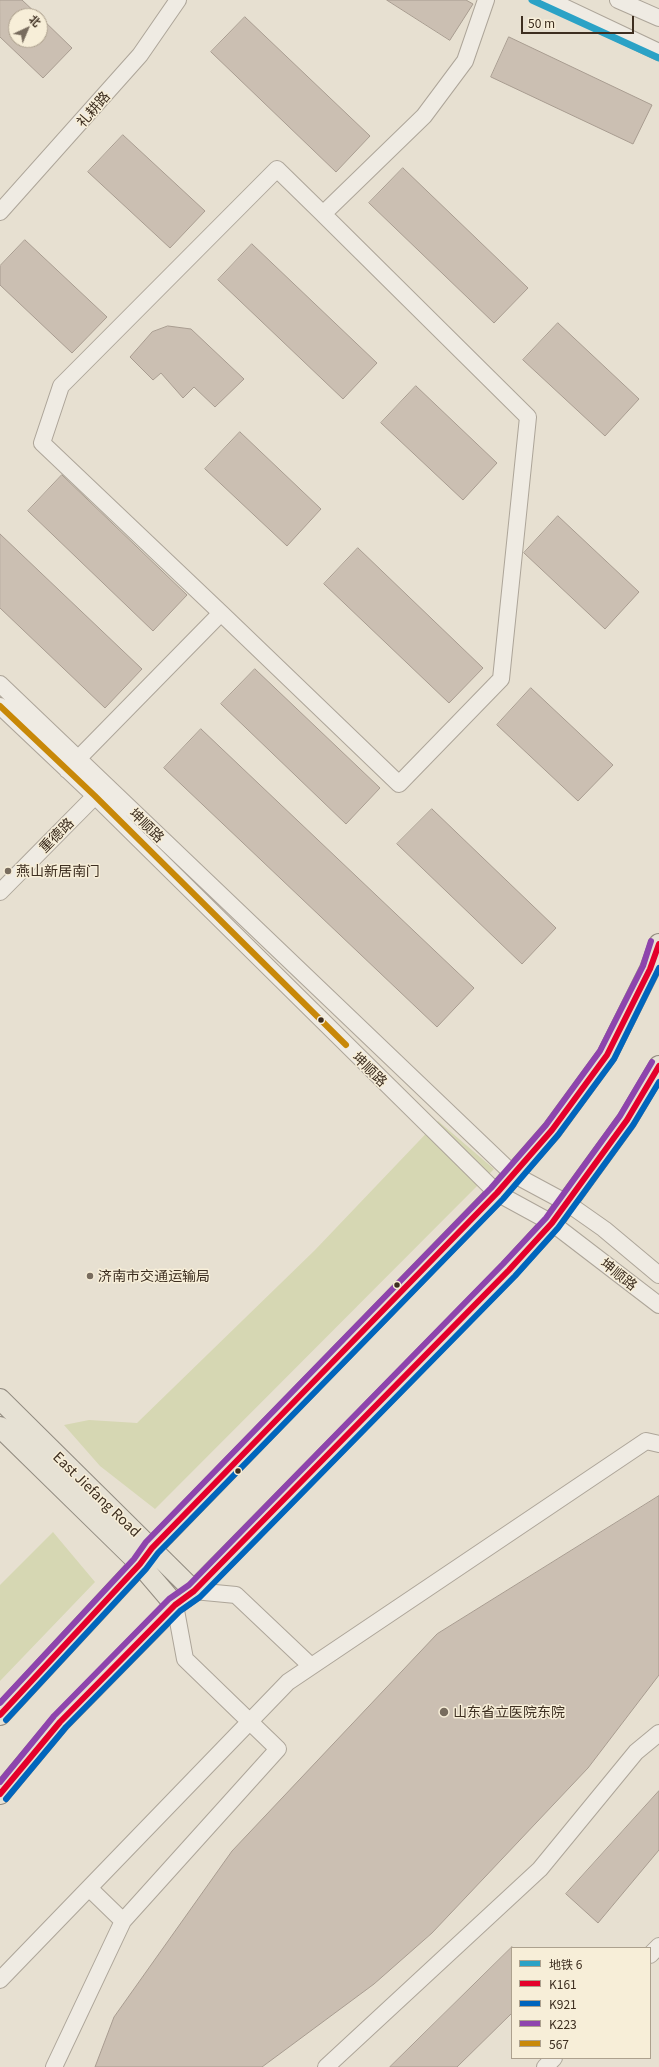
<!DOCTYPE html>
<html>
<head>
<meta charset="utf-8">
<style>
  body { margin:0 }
  #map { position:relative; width:659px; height:2067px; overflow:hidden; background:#e7e0d1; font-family:Georgia,"Noto Sans SC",serif }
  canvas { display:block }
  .legend { position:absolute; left:511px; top:1947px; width:140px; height:112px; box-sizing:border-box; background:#f7eed8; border:1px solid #ada18e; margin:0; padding:5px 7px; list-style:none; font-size:12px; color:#3d2e20 }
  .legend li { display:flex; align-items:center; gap:8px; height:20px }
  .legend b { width:20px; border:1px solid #ada18e }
  .north { position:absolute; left:8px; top:8px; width:40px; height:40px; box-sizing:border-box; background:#f7eed8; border:1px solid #ada18e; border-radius:50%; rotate:44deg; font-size:11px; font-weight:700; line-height:16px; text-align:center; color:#3d2e20 }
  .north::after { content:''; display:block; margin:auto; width:14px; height:18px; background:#786c5e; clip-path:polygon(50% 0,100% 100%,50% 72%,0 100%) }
  .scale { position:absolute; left:521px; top:16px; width:113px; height:18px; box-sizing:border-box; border:2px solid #3d2e20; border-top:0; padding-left:5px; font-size:12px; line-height:14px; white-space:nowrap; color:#3d2e20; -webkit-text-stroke:3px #f7eed8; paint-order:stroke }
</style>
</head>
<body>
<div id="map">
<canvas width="659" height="2067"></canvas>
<ul class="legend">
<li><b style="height:5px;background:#2ba2c6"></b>地铁 6</li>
<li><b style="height:5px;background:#e4002b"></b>K161</li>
<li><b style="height:5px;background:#0065bd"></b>K921</li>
<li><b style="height:5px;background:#8e44ad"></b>K223</li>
<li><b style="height:5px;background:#c88808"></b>567</li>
</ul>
<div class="north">北</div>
<div class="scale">50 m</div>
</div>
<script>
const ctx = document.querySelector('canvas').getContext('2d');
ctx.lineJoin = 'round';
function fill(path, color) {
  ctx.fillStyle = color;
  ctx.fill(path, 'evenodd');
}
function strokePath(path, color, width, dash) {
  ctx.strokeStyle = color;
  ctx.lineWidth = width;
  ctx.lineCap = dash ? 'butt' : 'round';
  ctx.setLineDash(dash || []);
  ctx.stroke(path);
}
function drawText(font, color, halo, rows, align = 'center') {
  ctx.font = font + ' Georgia,"Noto Sans SC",serif';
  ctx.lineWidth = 3;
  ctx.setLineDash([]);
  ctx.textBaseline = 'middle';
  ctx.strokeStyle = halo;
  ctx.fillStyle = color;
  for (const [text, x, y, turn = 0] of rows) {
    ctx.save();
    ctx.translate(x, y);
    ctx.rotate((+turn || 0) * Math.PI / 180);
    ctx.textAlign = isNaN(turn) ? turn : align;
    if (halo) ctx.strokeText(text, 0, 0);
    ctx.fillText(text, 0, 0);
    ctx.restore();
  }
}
const green = new Path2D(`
  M438,1121L494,1169L155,1509L100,1466L64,1425L89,1420L137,1423L315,1250Z
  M53,1532L95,1582L0,1681V1585Z`);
const building = new Path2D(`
  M0,0H22L39,16H16V40H40V17L72,48L43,78L0,37Z
  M387,0H466L473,4L450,40Z
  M245,17L370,136L336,172L211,52Z
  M509,37L652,105L633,144L491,77Z
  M123,135L205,211L170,248L88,172Z
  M403,168L528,288L494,323L369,203Z
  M25,240L107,317L72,353L0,285V266Z
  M252,244L377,363L343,399L218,280Z
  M558,323L639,399L605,436L523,360Z
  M168,326L191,329L244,379L215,407L194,387L183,398L161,373L153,380L130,357L152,332Z
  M416,386L497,463L463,500L381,423Z
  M240,432L321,509L287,546L205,469Z
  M62,475L187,595L153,631L28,511Z
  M558,516L639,592L605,629L524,553Z
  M0,534L142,669L105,708L0,608Z
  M358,548L483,668L449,703L324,584Z
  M255,669L380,788L346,824L221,704Z
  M531,688L613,765L578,801L497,725Z
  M201,729L474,988L437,1027L164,768Z
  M432,809L556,928L522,964L397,844Z
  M659,1496V1675L588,1768L432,1933L374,1984L262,2067H95L114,2017L232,1851L437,1634Z
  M659,1791V1850L598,1923L566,1894Z
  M512,1947V2013L457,2067H390Z`);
const minor = new Path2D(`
  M549,0L659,52
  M618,0L659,18
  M0,212L140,55L178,0
  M221,613L399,784L501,679L528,417L323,214
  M0,684L513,1174L567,1203L604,1229L659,1275
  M0,706L95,796L497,1193L552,1223L659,1305
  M67,770L221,613L42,443L61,386L277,169L323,214L424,116L465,61L486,0
  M0,892L95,796
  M194,1591L236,1595L311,1666
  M89,1888L123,1921
  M650,1955L659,1946
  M0,1980L288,1682L646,1441L659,1444
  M54,2067L123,1921L278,1749L185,1659L175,1605
  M326,2067L540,1869L636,1752L659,1733
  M545,2067L554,2058`);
const major = new Path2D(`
  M0,1399L194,1591
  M0,1427L140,1564L175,1605
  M0,1715L140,1564L152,1548L497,1193L552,1130L607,1055L650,969L659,944
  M0,1794L60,1722L175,1605L194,1591L509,1270L552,1223L627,1120L659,1066`);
const bus1 = new Path2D(`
  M0,1715L140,1564L152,1548L497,1193L552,1130L607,1055L650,969L659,944
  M0,1794L60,1722L175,1605L194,1591L509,1270L552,1223L627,1120L659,1066`);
const bus2 = new Path2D(`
  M6,1720L146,1569L158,1553L503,1199L558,1135L614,1059L659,968
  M6,1799L66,1727L180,1611L200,1597L515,1276L558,1228L633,1125L659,1082`);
const bus3 = new Path2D(`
  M0,1703L134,1559L146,1542L491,1188L546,1125L600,1051L643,966L651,941
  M0,1782L54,1716L169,1599L189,1585L503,1264L546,1218L620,1116L652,1062`);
const bus4 = new Path2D(`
  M0,706L95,796L346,1045`);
const metro1 = new Path2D(`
  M532,0L659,58`);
const markers = [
  [8,871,4,"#786c5e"],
  [321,1020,3.5,"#3d2e20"],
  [90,1276,4,"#786c5e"],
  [397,1285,3.5,"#3d2e20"],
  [238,1471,3.5,"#3d2e20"],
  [444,1712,5,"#786c5e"]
];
const streetNames = [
  ["礼耕路",93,109,-49],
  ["坤顺路",147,825,44],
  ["重德路",56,835,-45],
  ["坤顺路",370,1069,44],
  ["坤顺路",619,1274,38],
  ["East Jiefang Road",97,1494,44]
];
const poiNames = [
  ["燕山新居南门",16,871],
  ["济南市交通运输局",98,1276],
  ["山东省立医院东院",453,1712]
];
fill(green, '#d6d7b3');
fill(building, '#cbbfb2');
strokePath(building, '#a89c90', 1);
strokePath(minor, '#ada599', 18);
strokePath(major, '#928b80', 22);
strokePath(minor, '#efebe3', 16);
strokePath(major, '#e6e1d4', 20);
strokePath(bus1, '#e4002b', 6);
strokePath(bus2, '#0065bd', 6);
strokePath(bus3, '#8e44ad', 6);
strokePath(bus4, '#c88808', 6);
strokePath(metro1, '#2ba2c6', 7);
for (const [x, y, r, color] of markers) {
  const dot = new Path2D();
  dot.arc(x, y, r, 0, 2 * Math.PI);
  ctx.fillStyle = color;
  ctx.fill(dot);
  strokePath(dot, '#f7eed8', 1.5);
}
drawText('14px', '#3d2e20', '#f7eed8', streetNames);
drawText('14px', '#3d2e20', '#f7eed8', poiNames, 'left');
</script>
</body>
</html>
